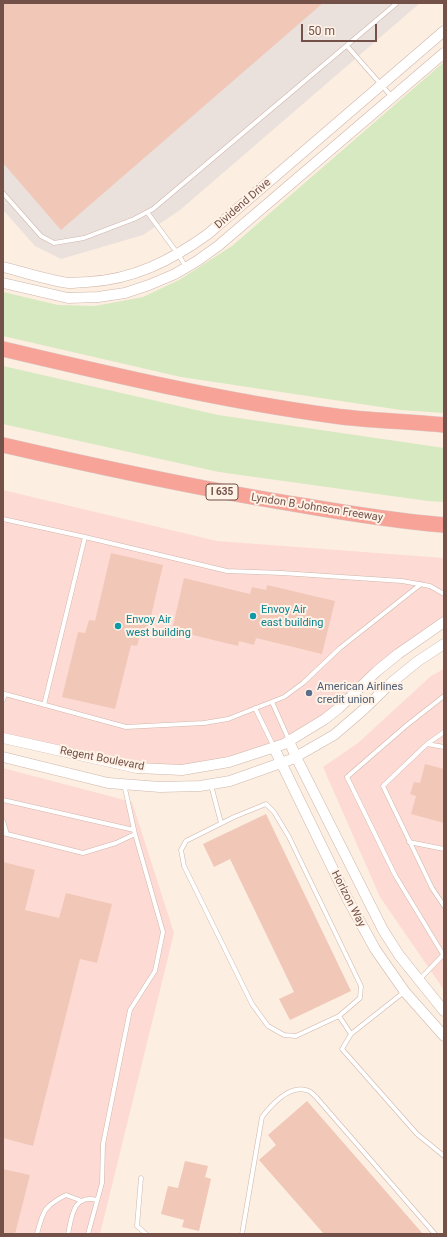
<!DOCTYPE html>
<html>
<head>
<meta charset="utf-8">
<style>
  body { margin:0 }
  #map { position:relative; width:447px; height:1237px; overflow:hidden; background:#fceee1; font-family:Roboto,sans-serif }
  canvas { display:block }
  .frame { position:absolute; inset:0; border:4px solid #735148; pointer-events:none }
  .scale { position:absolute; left:301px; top:24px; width:76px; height:18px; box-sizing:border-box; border:2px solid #735148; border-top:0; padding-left:5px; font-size:12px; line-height:14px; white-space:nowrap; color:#735148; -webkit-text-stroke:3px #fff2e7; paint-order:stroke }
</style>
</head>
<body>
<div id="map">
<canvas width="447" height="1237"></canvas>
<div class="frame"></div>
<div class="scale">50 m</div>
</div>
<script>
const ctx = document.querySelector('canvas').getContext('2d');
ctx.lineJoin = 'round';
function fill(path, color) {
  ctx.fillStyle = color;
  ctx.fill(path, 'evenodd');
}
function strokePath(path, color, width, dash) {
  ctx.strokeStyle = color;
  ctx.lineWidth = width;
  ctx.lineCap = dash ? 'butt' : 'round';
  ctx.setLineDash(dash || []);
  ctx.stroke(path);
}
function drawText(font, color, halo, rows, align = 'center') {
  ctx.font = font + ' Roboto,sans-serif';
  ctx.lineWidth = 4;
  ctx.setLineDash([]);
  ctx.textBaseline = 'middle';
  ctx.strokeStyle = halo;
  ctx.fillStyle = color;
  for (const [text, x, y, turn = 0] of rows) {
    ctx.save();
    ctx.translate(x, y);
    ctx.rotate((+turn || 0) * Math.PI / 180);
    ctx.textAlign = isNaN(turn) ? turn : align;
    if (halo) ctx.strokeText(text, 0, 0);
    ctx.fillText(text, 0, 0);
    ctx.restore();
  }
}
const commercial = new Path2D(`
  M3,490L217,541L444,558V622L339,708L274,748L166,770L3,738Z
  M444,669V990L380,897L323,767L358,743L431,676Z
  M3,768L132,802L174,933L100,1234H3Z`);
const industrial = new Path2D(`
  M3,3H420L180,210L143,235L61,259L35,246L3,210Z`);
const green = new Path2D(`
  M444,62V413L401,410L181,377L3,336V292L58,305L95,306L143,297L179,280L232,246Z
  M3,366L218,415L444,448V502L428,501L219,472L3,424Z`);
const building = new Path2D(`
  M3,3H323L61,230L3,163Z
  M111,553L163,565L147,633L141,631L137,646L131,645L115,709L62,697L78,632L85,633L89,620L95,621Z
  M184,578L250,594L252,587L266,590L267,585L335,601L322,654L256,638L254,645L239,641L238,646L172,630Z
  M425,764L444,769V823L411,814L416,796L410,794L414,782L420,783Z
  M266,814L351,991L290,1020L279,999L294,992L230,859L214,867L203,844Z
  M3,862L35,870L25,910L59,918L66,893L112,904L97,963L80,959L33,1146L3,1138Z
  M307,1101L423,1234H324L259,1160L276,1145L268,1135Z
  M185,1161L208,1166L205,1177L211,1179L199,1231L182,1227L184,1220L161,1214L168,1186L178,1188Z
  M3,1169L30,1175L15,1234H3Z`);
const service = new Path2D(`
  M347,46L392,97
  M3,193L41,236L54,243L84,238L134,219L153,209L397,3
  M147,212L178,254L186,267
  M3,519L85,537L44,705
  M85,537L227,571L282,573L402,581L430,586L444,594
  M444,696L407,725L347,777L395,875L444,956
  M3,700L5,694L126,727L204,723L228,719L284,697L303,683L340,648L421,584
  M272,702L289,740
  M255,708L274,747
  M444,732L427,744L444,747
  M427,744L383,786L432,888L444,906
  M211,785L221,823
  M3,800L134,830
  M3,821L7,834
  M3,833L83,853L116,843L135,834L124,784
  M409,842L444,849
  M419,980L444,954
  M404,992L351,1034L342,1049L417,1134L444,1156
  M339,1016L296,1036L284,1035L268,1026L252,1004L184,866L181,850L186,841L234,817L266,804L274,812L289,837L361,986L360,998L339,1016L351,1034
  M141,1178L137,1226L146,1234
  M37,1234C43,1211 44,1206 66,1195L82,1201
  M68,1234C72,1216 73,1194 97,1200
  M88,1234L102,1183L103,1144L130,1010L155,971L163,932L135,834
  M242,1234L262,1117C272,1104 291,1083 309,1091C311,1092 314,1095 316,1097L435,1234`);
const tertiary = new Path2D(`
  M3,267C24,272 47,280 69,283C75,283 81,282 87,282C133,280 172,260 208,234L444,31
  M3,283L68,298L98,297L125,293L149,285L175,274L197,261L218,246L444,53
  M3,738L137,768L182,770L229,762L284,744L325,719L339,708L377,671L398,654L444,622
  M289,741L296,757L383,930L399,955L444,1011
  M274,748L347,898L375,949L405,992L444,1036
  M3,757L108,783L160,787L200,786L230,781L292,759L334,735L362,711L391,683L418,661L444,644`);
const motorway = new Path2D(`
  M3,349C113,375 223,401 335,416C371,421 408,421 444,425
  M3,445C103,468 204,490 306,506C352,514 398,521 444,525`);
const markers = [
  [253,616,4,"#0f9aa8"],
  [118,626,4,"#0f9aa8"],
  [309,693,4,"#5c6f8a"]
];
const shields = [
  [222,492,32]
];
const shieldNames = [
  ["I 635",222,492]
];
const streetNames = [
  ["Dividend Drive",243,204,-41],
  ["Lyndon B Johnson Freeway",317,508,9],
  ["Regent Boulevard",102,759,11],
  ["Horizon Way",348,899,63]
];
const cultureNames = [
  ["Envoy Air",261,610],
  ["east building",261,623],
  ["Envoy Air",126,620],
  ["west building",126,633]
];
const serviceNames = [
  ["American Airlines",317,687],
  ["credit union",317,700]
];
fill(commercial, '#fddbd4');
fill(industrial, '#ebe1dc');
fill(green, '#d6e9c0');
fill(building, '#f1c7b8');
strokePath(service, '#cfb6ab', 5);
strokePath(tertiary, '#cfb6ab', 11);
strokePath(motorway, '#d8cecc', 16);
strokePath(service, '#fff', 4);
strokePath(tertiary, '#fff', 10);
strokePath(motorway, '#f7a397', 15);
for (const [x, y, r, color] of markers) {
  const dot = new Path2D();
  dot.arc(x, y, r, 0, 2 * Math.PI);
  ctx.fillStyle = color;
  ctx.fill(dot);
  strokePath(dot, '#fff2e7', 1.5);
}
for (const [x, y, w] of shields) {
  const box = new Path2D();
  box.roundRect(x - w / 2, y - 8, w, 16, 3);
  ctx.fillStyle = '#fff2e7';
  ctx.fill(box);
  strokePath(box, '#735148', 1);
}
drawText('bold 10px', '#735148', null, shieldNames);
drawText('11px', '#735148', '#fff2e7', streetNames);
drawText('11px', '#0d838f', '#fff2e7', cultureNames, 'left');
drawText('11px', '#4e5e75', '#fff2e7', serviceNames, 'left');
</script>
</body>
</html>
